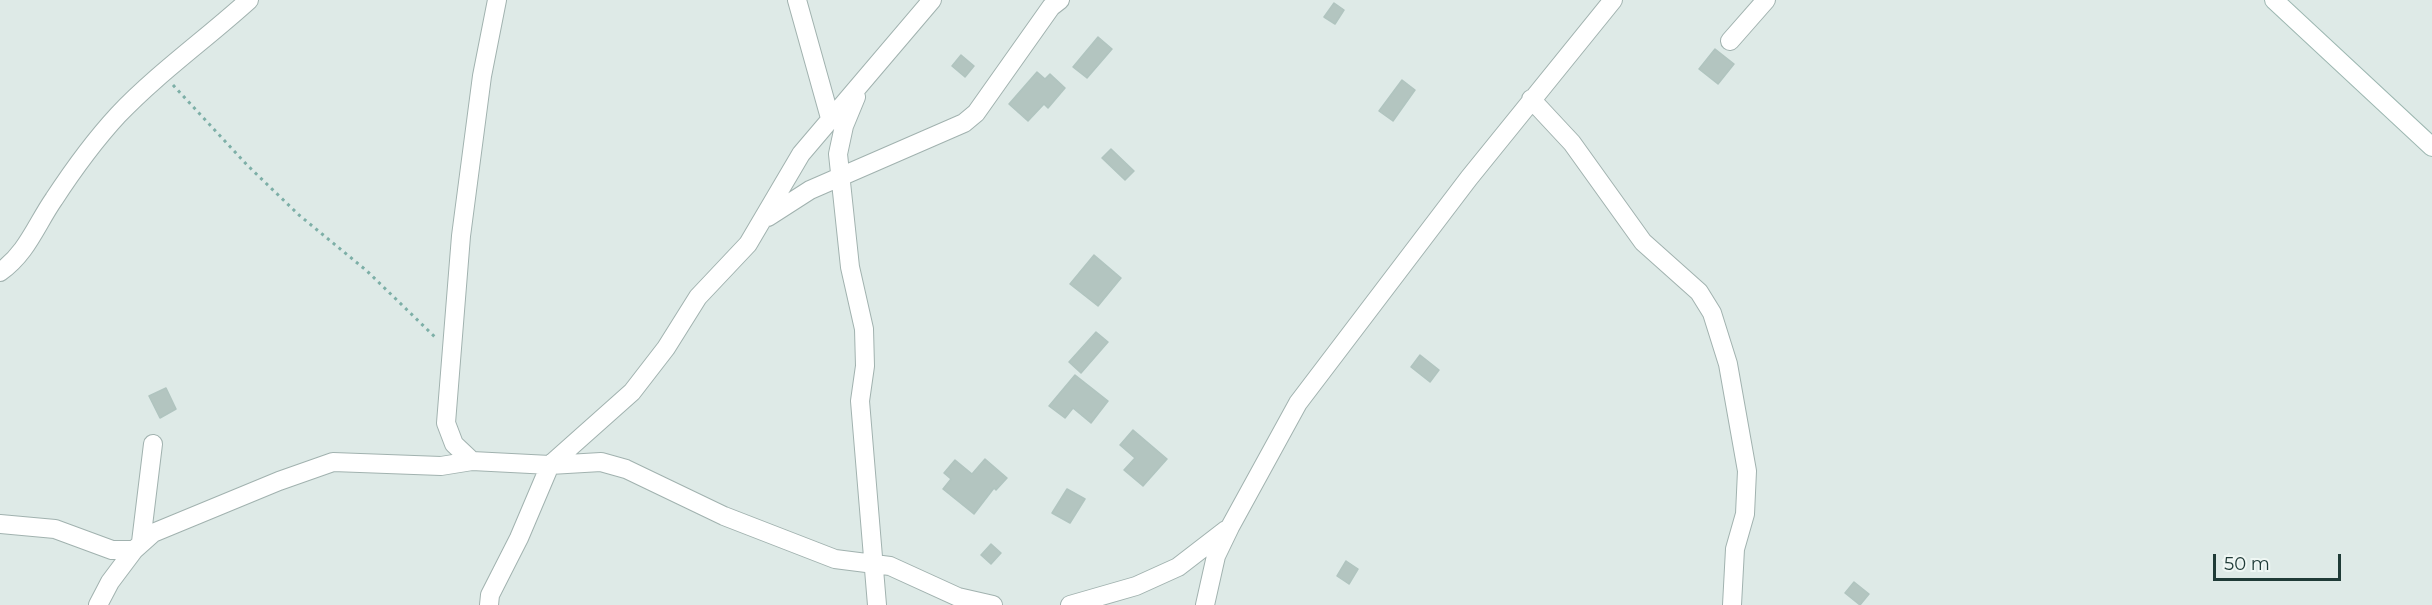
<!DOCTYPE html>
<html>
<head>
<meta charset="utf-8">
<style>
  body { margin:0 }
  #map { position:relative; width:2432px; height:605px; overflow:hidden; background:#deeae7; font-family:Montserrat,sans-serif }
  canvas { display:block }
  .scale { position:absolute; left:2213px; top:554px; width:128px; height:27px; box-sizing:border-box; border:3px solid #1f3b37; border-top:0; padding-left:8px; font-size:18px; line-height:21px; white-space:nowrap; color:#1f3b37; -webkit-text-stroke:4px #eff7f4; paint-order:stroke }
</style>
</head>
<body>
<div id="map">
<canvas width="2432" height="605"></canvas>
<div class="scale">50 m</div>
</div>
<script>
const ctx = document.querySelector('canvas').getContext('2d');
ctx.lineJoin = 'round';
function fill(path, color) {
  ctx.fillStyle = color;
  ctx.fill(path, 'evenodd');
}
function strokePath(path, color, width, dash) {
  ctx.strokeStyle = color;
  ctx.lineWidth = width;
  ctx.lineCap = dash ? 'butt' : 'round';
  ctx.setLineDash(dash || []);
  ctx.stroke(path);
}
const building = new Path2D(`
  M1334,3L1344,10L1335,24L1324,17Z
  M1098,37L1112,49L1087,78L1073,67Z
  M1715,49L1734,64L1718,84L1699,69Z
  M961,55L974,66L965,77L952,66Z
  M1037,72L1045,79L1050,74L1065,88L1048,108L1044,104L1028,121L1009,104Z
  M1402,80L1415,90L1393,121L1379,111Z
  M1111,149L1134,171L1125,180L1102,158Z
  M1094,255L1121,278L1098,306L1070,284Z
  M1096,332L1108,342L1081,373L1069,362Z
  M1420,355L1439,370L1430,382L1411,367Z
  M1075,375L1108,401L1091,423L1073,408L1065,418L1049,406Z
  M166,388L176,409L160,418L149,396Z
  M1133,430L1167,459L1143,486L1124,470L1135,458L1120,445Z
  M985,459L1007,478L996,490L994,488L974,514L943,489L951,479L944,473L955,460L972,474Z
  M1067,489L1085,499L1070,523L1052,513Z
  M991,544L1001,553L991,564L981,555Z
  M1346,561L1358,569L1349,584L1337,576Z
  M1854,582L1869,594L1860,605L1845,593Z`);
const path = new Path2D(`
  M173,85L247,165L299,215L367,271L436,338`);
const street = new Path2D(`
  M797,0L830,118
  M1730,41L1766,0
  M856,97L844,126L838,154L850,267L864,329L865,366L860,401L877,605
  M1531,99L1572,143L1643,242L1699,292L1712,313L1728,364L1747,471L1745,514L1735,549L1732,605
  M768,217L810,190L964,123L976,113L1051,7L1060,0
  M0,272C27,253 36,225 54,199C73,170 94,141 118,115C158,73 206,39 249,0
  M472,461L454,444L446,423L461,236L482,76L497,0
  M0,524L55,529L112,550H134
  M141,542L153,444
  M98,605L110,582L134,550L153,533L279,481L333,462L441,466L472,461L550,465L601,462L626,469L724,516L835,559L890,566L958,597L993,605
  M489,605L490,595L519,538L550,465L632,392L666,348L698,297L748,244L801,154L932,0
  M1070,605L1136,586L1178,567L1226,530
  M1205,605L1216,556L1230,527L1298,403L1469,178L1613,0`);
const secondary = new Path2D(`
  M2274,0L2432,147`);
fill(building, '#b3c5c0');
strokePath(building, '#b0c4bf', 1.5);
strokePath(street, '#a1b2af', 20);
strokePath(secondary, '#9db7b1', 20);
strokePath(path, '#7dafa7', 3, [3, 4.5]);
strokePath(street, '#fff', 18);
strokePath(secondary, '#fff', 18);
</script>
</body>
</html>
